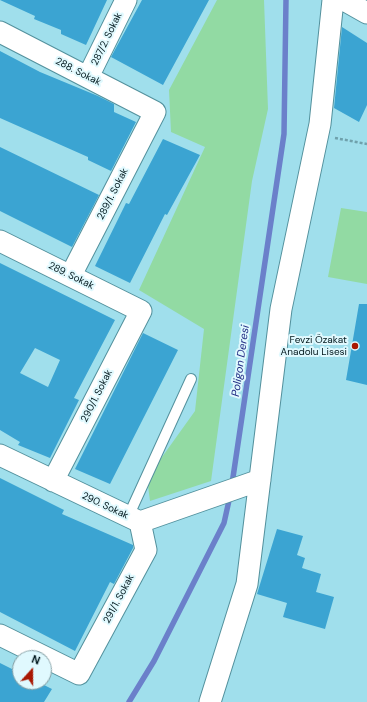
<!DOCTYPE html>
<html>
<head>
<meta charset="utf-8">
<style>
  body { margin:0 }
  #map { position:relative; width:367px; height:702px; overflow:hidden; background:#a0dfec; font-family:"DM Sans",sans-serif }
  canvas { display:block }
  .north { position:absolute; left:12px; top:650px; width:40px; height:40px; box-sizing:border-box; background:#e0f9fe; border:1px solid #869fa4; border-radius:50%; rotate:21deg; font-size:11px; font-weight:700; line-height:16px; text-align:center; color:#00171c }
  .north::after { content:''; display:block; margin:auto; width:14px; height:18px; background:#a91803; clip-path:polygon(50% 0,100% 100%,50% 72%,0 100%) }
</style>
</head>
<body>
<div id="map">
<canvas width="367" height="702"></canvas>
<div class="north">N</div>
</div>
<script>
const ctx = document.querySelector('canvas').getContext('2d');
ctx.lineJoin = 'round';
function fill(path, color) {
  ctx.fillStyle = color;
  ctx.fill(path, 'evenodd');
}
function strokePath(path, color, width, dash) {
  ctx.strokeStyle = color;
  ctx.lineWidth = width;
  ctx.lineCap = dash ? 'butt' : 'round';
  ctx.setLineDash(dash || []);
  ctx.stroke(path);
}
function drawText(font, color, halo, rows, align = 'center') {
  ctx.font = font + ' "DM Sans",sans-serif';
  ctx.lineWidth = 4;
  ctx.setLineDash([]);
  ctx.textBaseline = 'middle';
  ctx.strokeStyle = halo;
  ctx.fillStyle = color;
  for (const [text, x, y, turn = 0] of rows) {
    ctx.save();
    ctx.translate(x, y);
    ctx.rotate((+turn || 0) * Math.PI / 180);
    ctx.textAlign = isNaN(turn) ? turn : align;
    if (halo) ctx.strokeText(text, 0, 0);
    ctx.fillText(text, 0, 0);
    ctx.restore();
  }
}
const green = new Path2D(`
  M217,0H264L268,109L252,181L211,481L150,501L147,478L195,411L204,329L139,290L205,147L171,132L169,90Z
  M341,208L367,212V284L328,277Z`);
const stream = new Path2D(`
  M232,484L284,134L286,0
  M129,702L154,661L224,523L230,496`);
const building = new Path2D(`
  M0,0H107L86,45L61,34V30L34,19L35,16Z
  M142,0H209L163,85L111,57Z
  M342,27L367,43V105L359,122L334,108Z
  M0,51L40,72L98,96L114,104V112L136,122L111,171L88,160V157L0,118Z
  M163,139L200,155L167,215L165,214L130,283L95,266L126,203L129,204Z
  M0,147L99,195L72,247L0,211Z
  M0,263L115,320L74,398L79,400L50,458L18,445L20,442L0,430ZM35,348L60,360L48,387L20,373Z
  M359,304H367V385L346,380Z
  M143,333L178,350L110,484L75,469Z
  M0,478L64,510L62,514L133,545V548L114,584L110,582L75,651L0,612Z
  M277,529L303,536L297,555L305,558L302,568L321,574L316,592L334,597L325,629L283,617L287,603L257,594Z
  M0,663L20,673V682H38L52,689L44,702H0Z`);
const path = new Path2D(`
  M335,138L367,144`);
const service = new Path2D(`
  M128,517L191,379`);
const minor = new Path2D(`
  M344,0L367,13
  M0,32L155,112L71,275
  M88,77L126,0
  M0,241L141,311L53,481
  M0,455L140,522L260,480
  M0,635L79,674L146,550L140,522
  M210,702L247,584L281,309L320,124L333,0`);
const markers = [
  [355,346,4,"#a91803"]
];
const streetNames = [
  ["287/2. Sokak",107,39,-64],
  ["288. Sokak",78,72,27],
  ["289/1. Sokak",113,194,-63],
  ["289. Sokak",71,276,26],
  ["290/1. Sokak",97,396,-63],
  ["290. Sokak",105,506,25],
  ["291/1. Sokak",119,599,-62]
];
const poiNames = [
  ["Fevzi Özakat",347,340],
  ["Anadolu Lisesi",347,352]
];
const waterNames = [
  ["Poligon Deresi",241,361,-82]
];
fill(green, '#92daa3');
strokePath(stream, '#6b80ca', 5.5);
fill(building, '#3ba4d2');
strokePath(service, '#53919d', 12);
strokePath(minor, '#53919d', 23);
strokePath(path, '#6fa1ac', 2.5, [3, 2]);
strokePath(service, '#fff', 10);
strokePath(minor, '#fff', 21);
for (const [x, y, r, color] of markers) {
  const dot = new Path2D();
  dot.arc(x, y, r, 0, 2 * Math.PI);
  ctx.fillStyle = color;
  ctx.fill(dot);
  strokePath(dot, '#e0f9fe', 1.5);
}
drawText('10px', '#00171c', '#e0f9fe', streetNames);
drawText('10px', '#00171c', '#e0f9fe', poiNames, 'right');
drawText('italic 11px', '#232e85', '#e0f9fe', waterNames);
</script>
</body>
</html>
